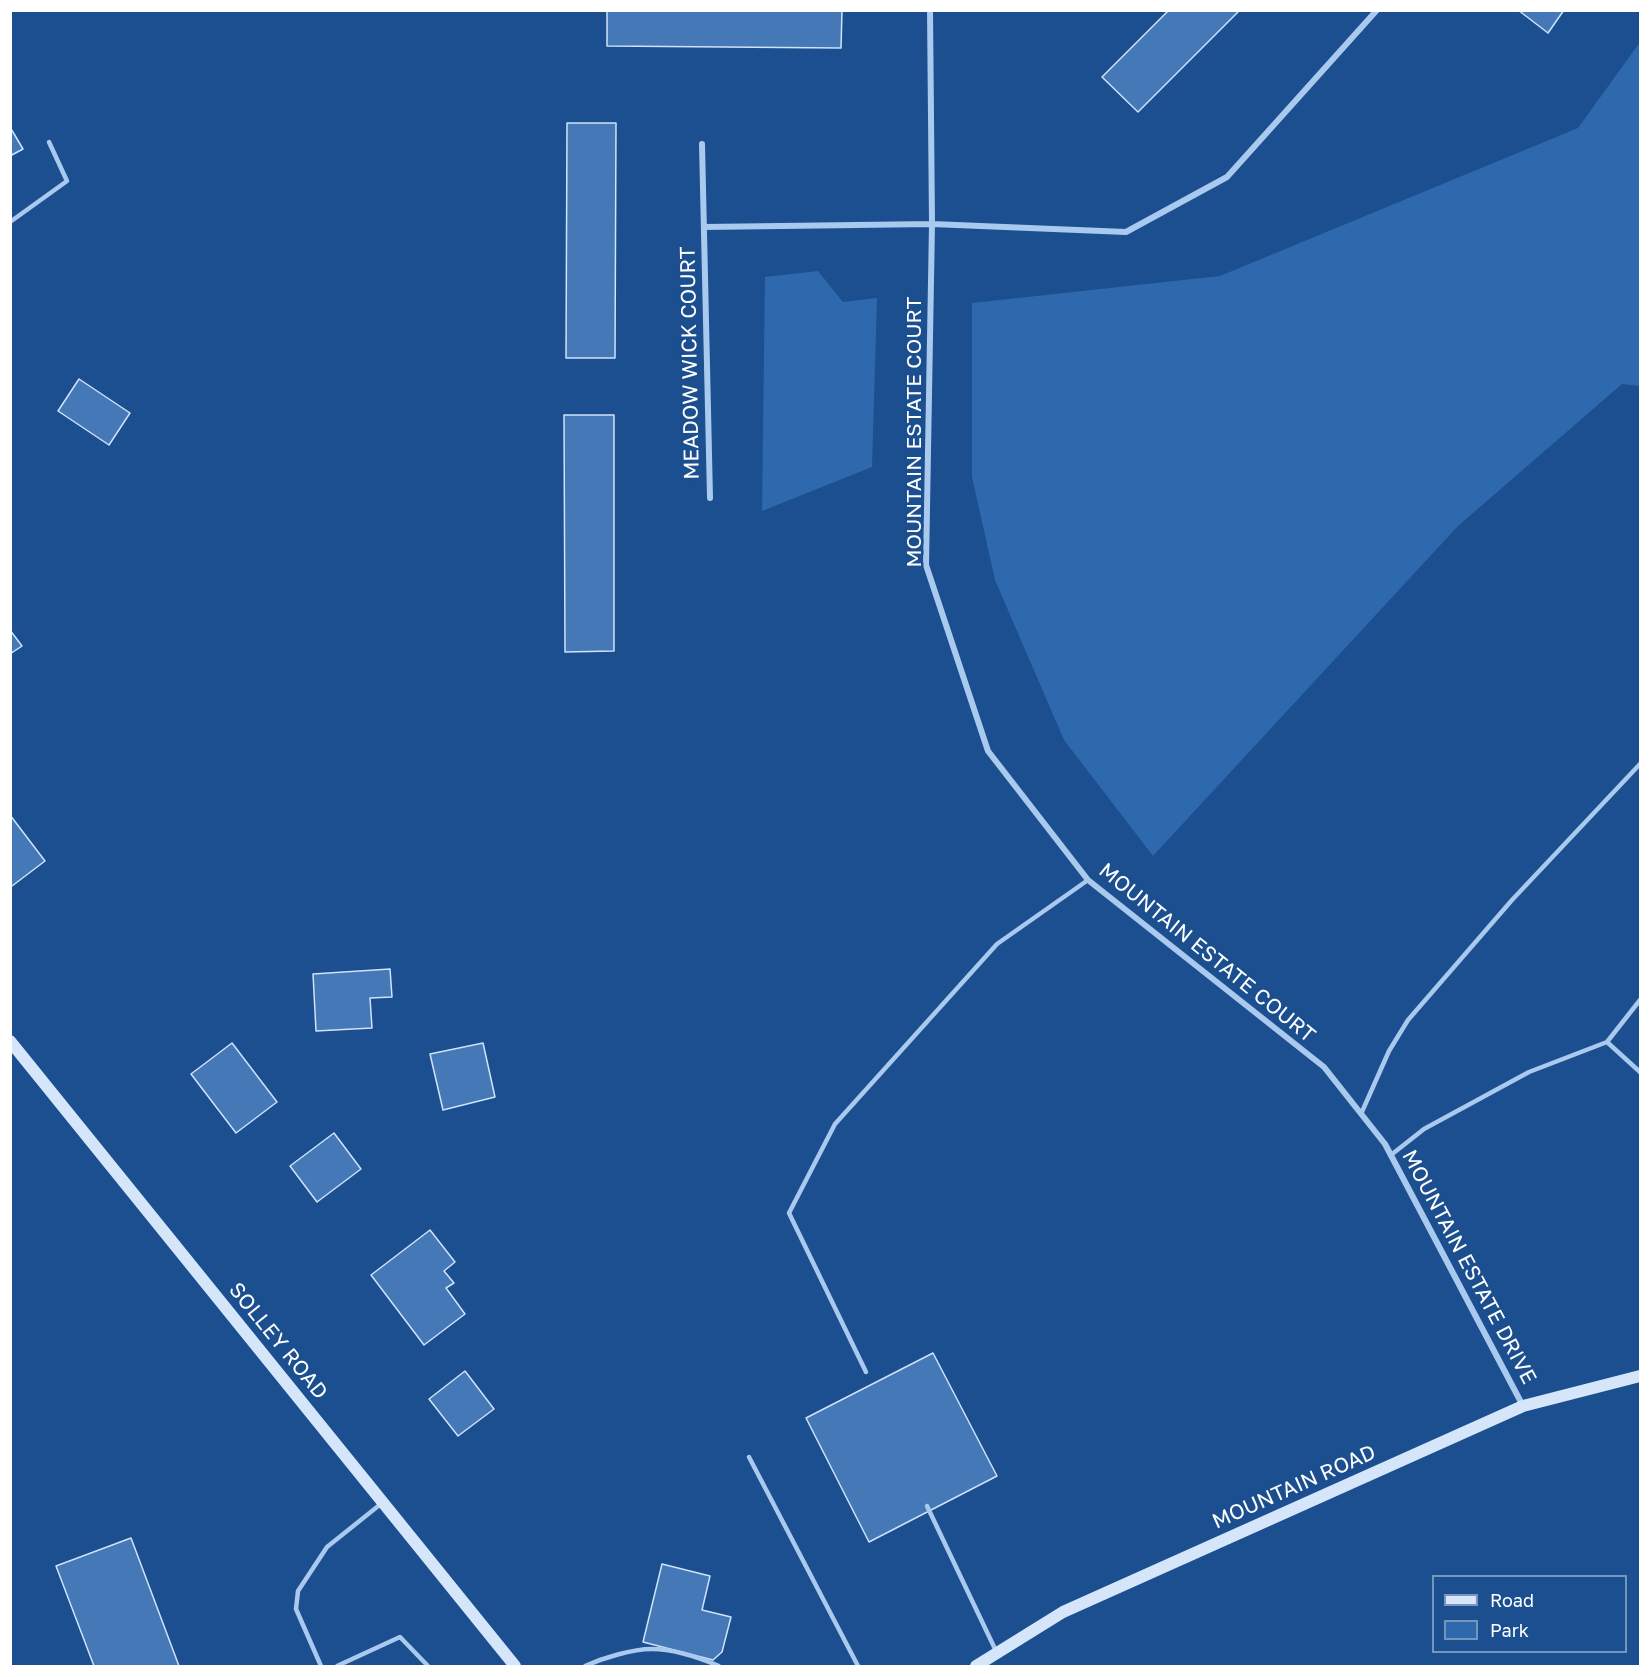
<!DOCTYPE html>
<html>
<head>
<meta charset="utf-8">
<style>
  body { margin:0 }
  #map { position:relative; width:1651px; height:1677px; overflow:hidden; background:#1b4f8f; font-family:"Golos Text",sans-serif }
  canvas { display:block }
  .frame { position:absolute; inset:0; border:12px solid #fff; pointer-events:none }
  .legend { position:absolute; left:1432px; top:1575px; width:195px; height:78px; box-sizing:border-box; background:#1b4f8f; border:2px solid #7695bc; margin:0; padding:8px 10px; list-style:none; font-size:18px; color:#fff }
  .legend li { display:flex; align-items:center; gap:12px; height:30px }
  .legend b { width:30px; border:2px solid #7695bc }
</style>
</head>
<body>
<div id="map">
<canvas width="1651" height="1677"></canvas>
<div class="frame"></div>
<ul class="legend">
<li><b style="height:8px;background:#d6e6fa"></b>Road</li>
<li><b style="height:16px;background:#2e69ad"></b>Park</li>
</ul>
</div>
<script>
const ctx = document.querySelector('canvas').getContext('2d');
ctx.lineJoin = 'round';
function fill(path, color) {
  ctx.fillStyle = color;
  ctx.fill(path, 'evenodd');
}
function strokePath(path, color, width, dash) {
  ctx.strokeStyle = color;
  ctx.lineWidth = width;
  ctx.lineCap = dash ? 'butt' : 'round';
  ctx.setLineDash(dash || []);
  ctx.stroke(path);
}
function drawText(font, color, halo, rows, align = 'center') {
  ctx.font = font + ' "Golos Text",sans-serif';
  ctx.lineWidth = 5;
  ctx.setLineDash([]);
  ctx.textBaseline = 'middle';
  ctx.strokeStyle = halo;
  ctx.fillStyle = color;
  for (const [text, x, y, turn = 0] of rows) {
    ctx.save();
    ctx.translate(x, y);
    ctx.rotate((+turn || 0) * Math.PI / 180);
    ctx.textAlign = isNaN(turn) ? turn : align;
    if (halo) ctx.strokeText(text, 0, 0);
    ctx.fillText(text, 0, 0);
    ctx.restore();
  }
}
const green = new Path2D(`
  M1640,42V386L1622,384L1458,526L1153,856L1064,740L995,580L972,477V303L1220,276L1578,128Z
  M818,271L843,302L877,298L872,467L762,511L765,277Z`);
const building = new Path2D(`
  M607,10H842L841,48L607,46Z
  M1169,10H1240L1138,112L1102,77Z
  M1518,10H1564L1548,33Z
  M567,123H616L615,358H566Z
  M10,127L23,149L10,156Z
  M79,379L130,413L109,445L58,411Z
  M564,415H614V651L565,652Z
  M10,630L22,646L10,654Z
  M10,815L45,861L12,886L10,884Z
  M390,969L392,997L370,998L372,1028L316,1031L313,974Z
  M232,1043L277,1102L236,1133L191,1074Z
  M483,1043L495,1097L443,1110L430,1054Z
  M334,1133L361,1169L317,1202L290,1166Z
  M430,1230L455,1262L444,1271L454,1283L446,1288L465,1314L424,1345L371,1275Z
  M933,1353L997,1476L869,1542L806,1418Z
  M465,1371L494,1409L458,1436L429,1399Z
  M131,1538L179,1666H94L56,1566Z
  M662,1564L710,1576L702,1610L731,1617L722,1652L713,1660L643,1642Z`);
const service = new Path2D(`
  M10,222L67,181L49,142
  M1607,1042L1640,1072
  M1361,1114L1389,1051L1408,1020L1512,900L1640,764
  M1391,1155L1424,1129L1529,1072L1607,1042L1640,1000
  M866,1372L789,1213L835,1124L997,944L1088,880
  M749,1457L858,1666
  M927,1506L996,1651
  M321,1666L296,1609L298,1591L327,1547L382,1503
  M337,1666L400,1637L428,1666
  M585,1666C603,1658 632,1649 652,1649C674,1649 700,1658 719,1666`);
const minor = new Path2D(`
  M930,10L932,224L926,565L988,751L1088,880L1324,1067L1385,1144L1523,1406
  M702,144L710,498
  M704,227L932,224L1126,232L1227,177L1377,10`);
const secondary = new Path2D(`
  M10,1041L515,1666
  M976,1666L1063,1612L1523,1406L1640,1376`);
const streetNames = [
  ["MEADOW WICK COURT",690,363,-91],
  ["MOUNTAIN ESTATE COURT",914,432,-90],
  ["MOUNTAIN ESTATE COURT",1207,953,39],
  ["MOUNTAIN ESTATE DRIVE",1469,1267,62],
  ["SOLLEY ROAD",278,1341,51],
  ["MOUNTAIN ROAD",1294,1487,-24]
];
fill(green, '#2e69ad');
fill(building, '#4478b7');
strokePath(building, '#cfe3fa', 1.5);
strokePath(service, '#a9c9ee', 4.5);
strokePath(minor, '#a9c9ee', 6);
strokePath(secondary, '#d6e6fa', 12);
drawText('21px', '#fff', '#1b4f8f', streetNames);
</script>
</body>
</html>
